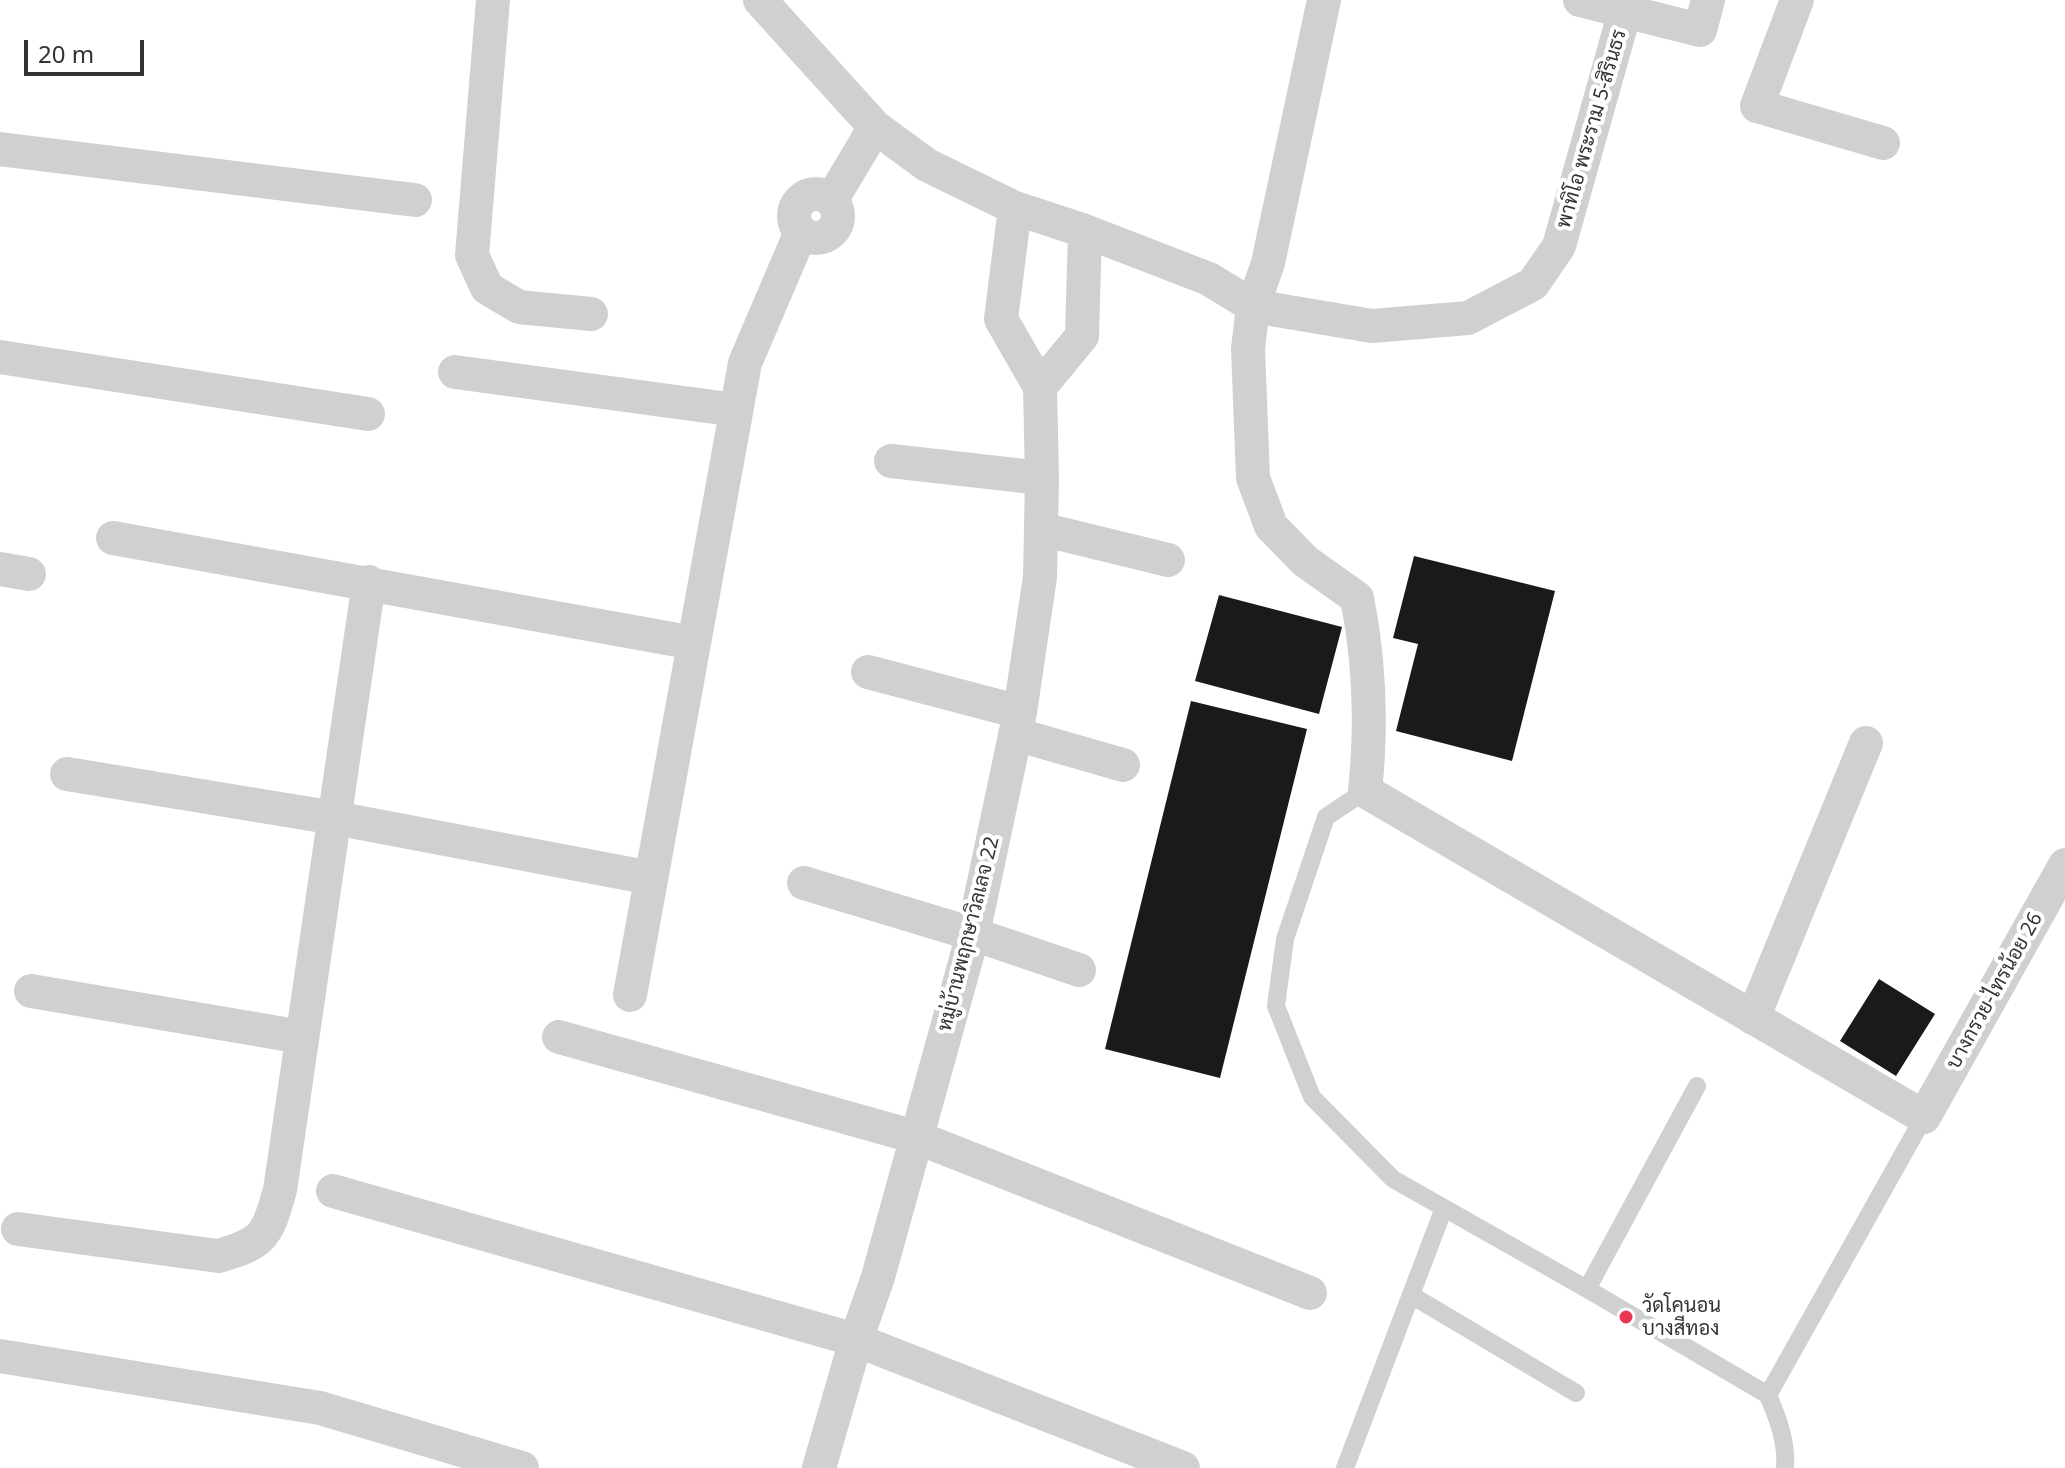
<!DOCTYPE html>
<html>
<head>
<meta charset="utf-8">
<style>
  body { margin:0 }
  #map { position:relative; width:2065px; height:1468px; overflow:hidden; background:#fff; font-family:"Noto Sans",sans-serif }
  canvas { display:block }
  .scale { position:absolute; left:24px; top:40px; width:120px; height:36px; box-sizing:border-box; border:4px solid #333; border-top:0; padding-left:10px; font-size:24px; line-height:28px; white-space:nowrap; color:#333; -webkit-text-stroke:6px #fff; paint-order:stroke }
</style>
</head>
<body>
<div id="map">
<canvas width="2065" height="1468"></canvas>
<div class="scale">20 m</div>
</div>
<script>
const ctx = document.querySelector('canvas').getContext('2d');
ctx.lineJoin = 'round';
function fill(path, color) {
  ctx.fillStyle = color;
  ctx.fill(path, 'evenodd');
}
function strokePath(path, color, width, dash) {
  ctx.strokeStyle = color;
  ctx.lineWidth = width;
  ctx.lineCap = dash ? 'butt' : 'round';
  ctx.setLineDash(dash || []);
  ctx.stroke(path);
}
function drawText(font, color, halo, rows, align = 'center') {
  ctx.font = font + ' "Noto Sans",Sarabun,sans-serif';
  ctx.lineWidth = 8;
  ctx.setLineDash([]);
  ctx.textBaseline = 'middle';
  ctx.strokeStyle = halo;
  ctx.fillStyle = color;
  for (const [text, x, y, turn = 0] of rows) {
    ctx.save();
    ctx.translate(x, y);
    ctx.rotate((+turn || 0) * Math.PI / 180);
    ctx.textAlign = isNaN(turn) ? turn : align;
    if (halo) ctx.strokeText(text, 0, 0);
    ctx.fillText(text, 0, 0);
    ctx.restore();
  }
}
const building = new Path2D(`
  M1414,556L1555,591L1512,761L1396,731L1418,644L1393,638Z
  M1219,595L1342,627L1319,714L1195,681Z
  M1191,701L1307,729L1220,1078L1105,1049Z
  M1879,979L1935,1014L1896,1076L1840,1041Z`);
const service = new Path2D(`
  M1365,791L1326,817L1285,939L1276,1006L1312,1097L1393,1179L1587,1289L1768,1395C1778,1419 1787,1442 1785,1468
  M1587,1289L1697,1086
  M1411,1295L1576,1393
  M1768,1395L1924,1117
  M1345,1468L1444,1208`);
const minor = new Path2D(`
  M493,0L472,255L487,288L519,307L591,314
  M760,0L875,127L927,165L1015,208L1085,231L1209,279L1253,306L1372,326L1468,318L1533,284L1559,246L1625,11
  M1324,0L1268,263L1253,306L1248,349L1253,478L1271,526L1305,561L1357,598C1370,663 1372,725 1365,791L1924,1117L2065,865
  M1580,0L1700,30L1708,0
  M1797,0L1757,106L1883,143
  M0,149L415,200
  M794 216a22 22 0 1 1 44 0a22 22 0 1 1-44 0Z
  M832,199L875,127
  M0,357L368,414
  M455,372L736,410
  M1040,387L1082,336L1085,231
  M891,461L1042,478
  M1041,529L1168,560
  M113,538L694,643
  M0,569L29,574
  M868,672L1020,712
  M1015,734L1123,765
  M67,774L335,818L651,878
  M804,883L973,934L1079,970
  M31,991L302,1037
  M630,995L745,363L801,232
  M1753,1018L1866,743
  M559,1037L916,1137L1310,1293
  M333,1191L856,1340L1183,1468
  M18,1229L218,1256C265,1243 267,1235 280,1190L369,582
  M0,1356L320,1408L522,1468
  M819,1468L856,1340L878,1277L973,934L1020,712L1040,577L1042,478L1040,387L1001,319L1015,208`);
const markers = [
  [1626,1317,8,"#e93654"]
];
const streetNames = [
  ["พาทิโอ พระราม 5-สิรินธร",1592,129,-74],
  ["หมู่บ้านพฤกษาวิลเลจ 22",969,934,-76],
  ["บางกรวย-ไทรน้อย 26",1995,991,-61]
];
const poiNames = [
  ["วัดโคนอน",1642,1306],
  ["บางสีทอง",1642,1329]
];
fill(building, '#1a1a1a');
strokePath(service, '#d0d0d0', 18);
strokePath(minor, '#d0d0d0', 34);
for (const [x, y, r, color] of markers) {
  const dot = new Path2D();
  dot.arc(x, y, r, 0, 2 * Math.PI);
  ctx.fillStyle = color;
  ctx.fill(dot);
  strokePath(dot, '#fff', 3);
}
drawText('20px', '#333', '#fff', streetNames);
drawText('20px', '#333', '#fff', poiNames, 'left');
</script>
</body>
</html>
